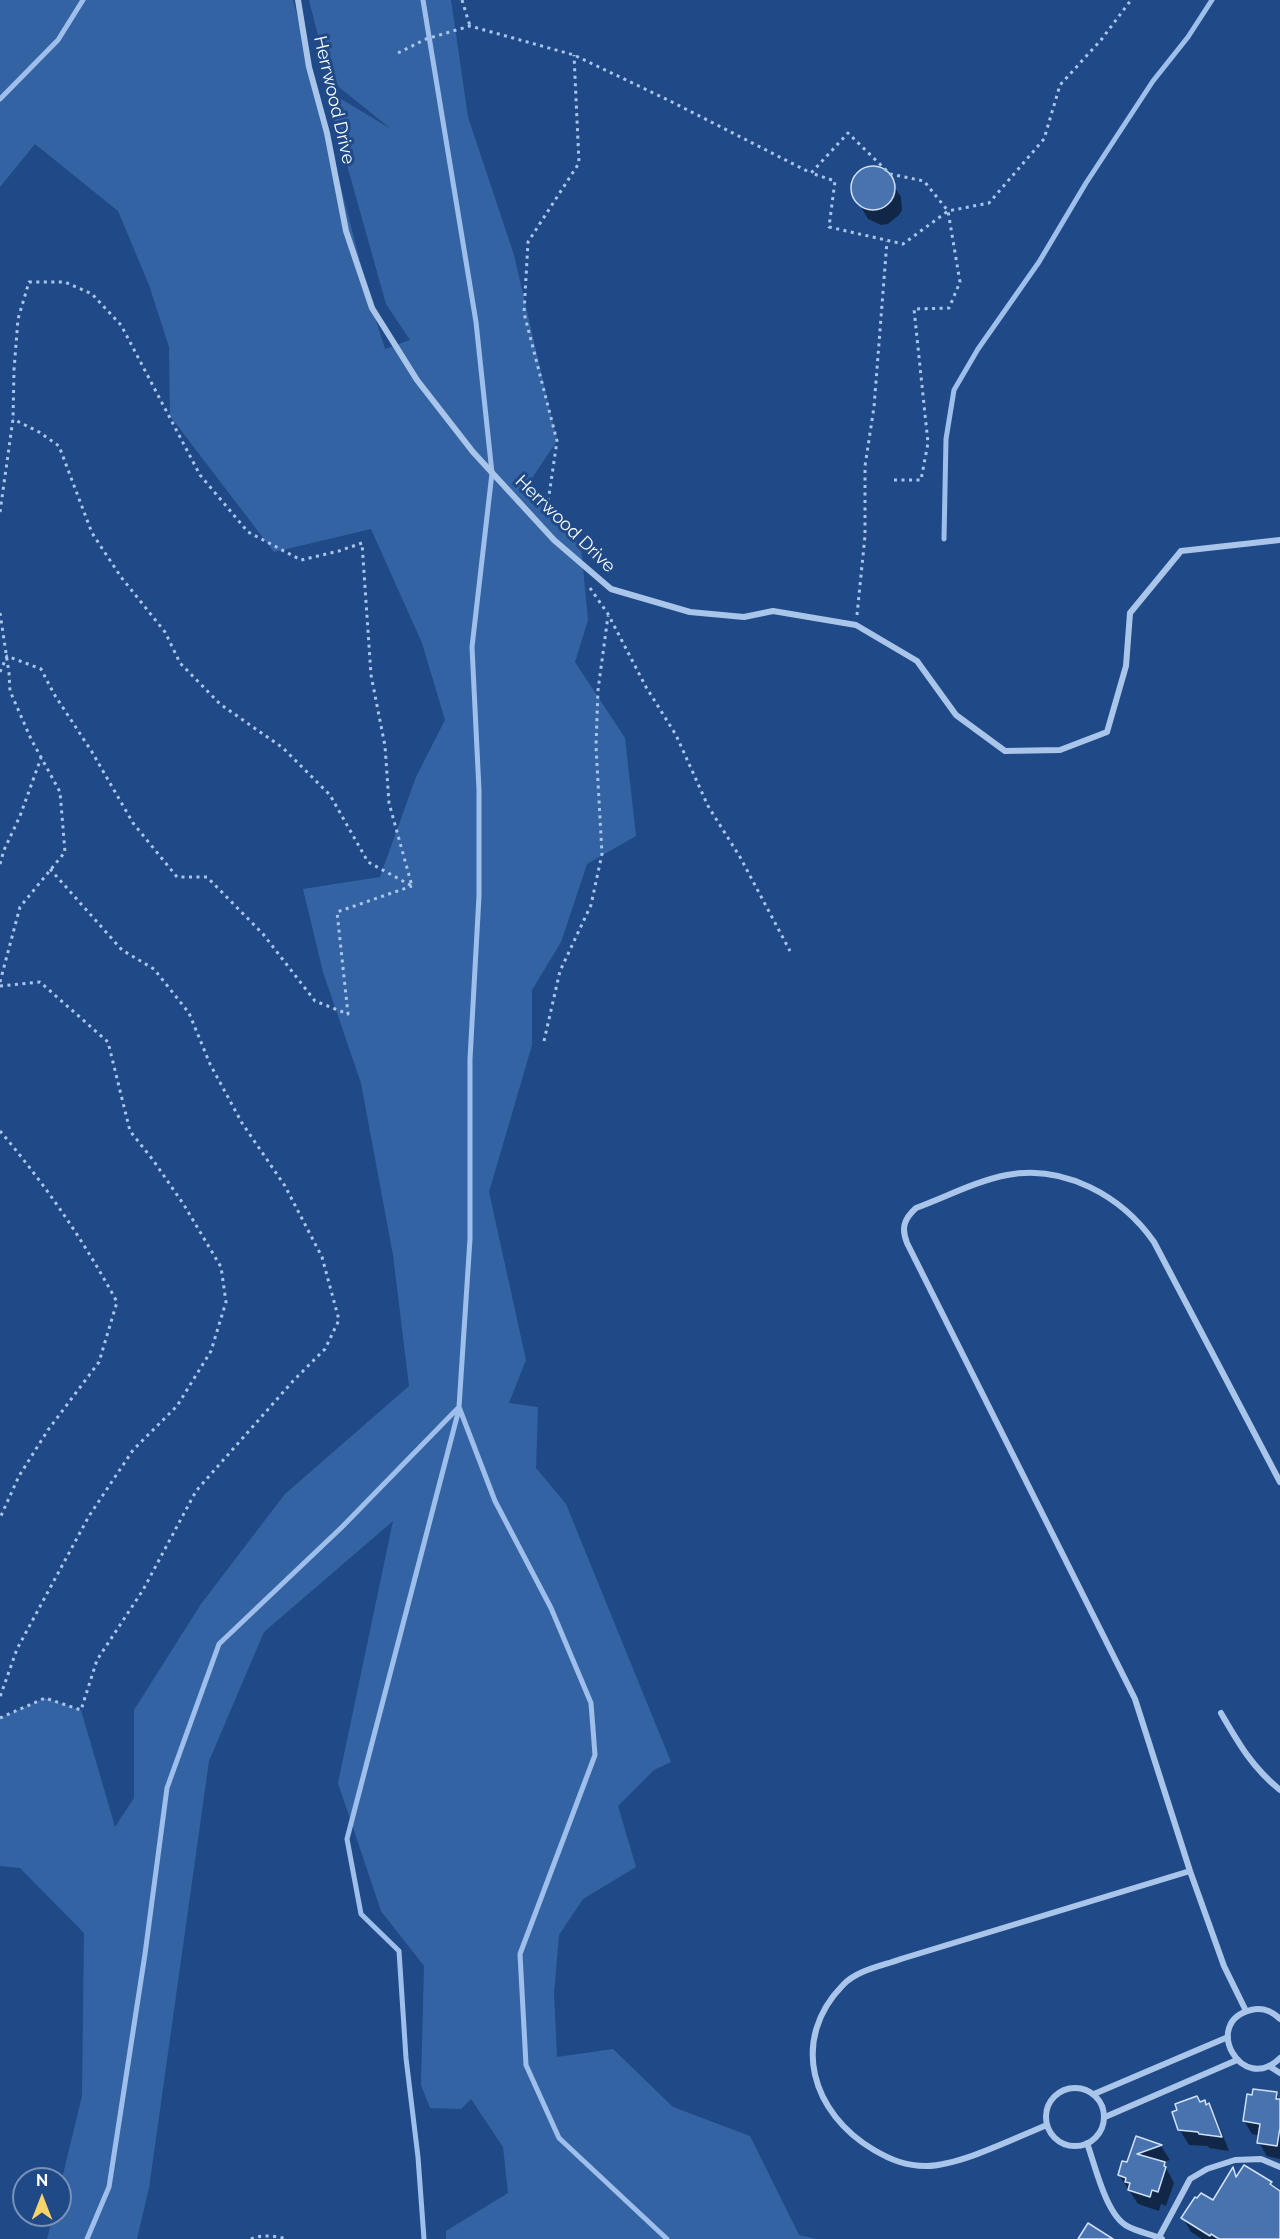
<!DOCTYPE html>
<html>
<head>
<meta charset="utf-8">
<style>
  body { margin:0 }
  #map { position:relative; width:1280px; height:2239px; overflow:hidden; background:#204a87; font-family:Raleway,sans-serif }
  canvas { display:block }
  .north { position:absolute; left:12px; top:2167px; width:60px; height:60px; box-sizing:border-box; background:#204a87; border:2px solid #7992b7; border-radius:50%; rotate:0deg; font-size:16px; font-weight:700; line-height:24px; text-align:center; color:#fff }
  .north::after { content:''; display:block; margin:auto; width:21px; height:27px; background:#f7d46b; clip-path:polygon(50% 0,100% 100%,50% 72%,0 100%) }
</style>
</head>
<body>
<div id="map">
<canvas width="1280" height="2239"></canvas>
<div class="north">N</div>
</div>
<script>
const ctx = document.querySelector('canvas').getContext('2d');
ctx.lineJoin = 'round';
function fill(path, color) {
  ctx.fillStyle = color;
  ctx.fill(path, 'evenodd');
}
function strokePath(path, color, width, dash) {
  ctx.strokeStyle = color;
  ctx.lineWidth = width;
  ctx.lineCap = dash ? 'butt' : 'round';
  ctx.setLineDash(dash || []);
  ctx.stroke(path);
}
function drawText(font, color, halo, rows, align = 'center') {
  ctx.font = font + ' Raleway,sans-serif';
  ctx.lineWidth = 6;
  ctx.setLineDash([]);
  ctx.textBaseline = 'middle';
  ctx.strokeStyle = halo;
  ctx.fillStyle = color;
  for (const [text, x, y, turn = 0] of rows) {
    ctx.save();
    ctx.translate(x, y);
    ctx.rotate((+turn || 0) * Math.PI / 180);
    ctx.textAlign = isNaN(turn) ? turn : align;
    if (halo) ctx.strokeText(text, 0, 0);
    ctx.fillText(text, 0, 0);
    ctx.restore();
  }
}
const green = new Path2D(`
  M0,0H293L372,308L385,349L410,340L386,304L326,90L391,129L329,79L309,0H451L468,117L514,255L557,441L530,481L581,547L588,620L575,662L625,738L636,836L587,864L561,942L532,990V1045L489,1192L526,1360L509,1403L538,1407L536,1468L566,1504L671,1762L654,1770L618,1806L636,1867L583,1899L559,1935L554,1994L557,2057L613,2049L673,2107L750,2136L799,2235L816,2239H446V2231L508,2193L503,2147L471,2099L461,2109L430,2108L421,2085L424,1966L381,1911L338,1783L393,1521L264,1632L209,1761L149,2188L137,2239H47L53,2215H60V2187L82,2096L84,1933L20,1868L0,1866V1718L45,1698L81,1710L115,1827L134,1798V1710L201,1604L285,1494L409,1386L393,1255L361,1083L323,972L303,889L380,877L416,777L445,720L422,643L371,529L274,552L170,416L169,347L149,285L118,211L35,144L0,187Z`);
const shadow = new Path2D(`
  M871,168L884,171L901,197L902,210L899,215L888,224L881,225L868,219L852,191L855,177L859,172Z
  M1276,2094L1280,2100V2159L1267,2156L1259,2143L1260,2136L1252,2134L1244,2121Z
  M1200,2104L1209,2105L1217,2120L1229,2151L1209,2148L1208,2146L1189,2145L1180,2130Z
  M1137,2138L1161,2146L1170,2160L1163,2162L1174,2183L1166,2206L1161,2204L1159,2211L1138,2204L1119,2175L1128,2164Z
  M1244,2167L1280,2189V2239H1202L1191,2232L1183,2218L1213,2202L1233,2170L1237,2178Z`);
const stream = new Path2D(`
  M0,99L58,40L83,0
  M944,539L946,439L954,390L978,349L1039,262L1086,183L1153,81L1188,37L1212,0
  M459,1407L495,1501L551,1608L591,1703L595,1755L520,1954L526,2065L559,2138L667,2239
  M87,2239L109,2187L145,1954L167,1788L219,1644L342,1527L459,1407L470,1239V1059L479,896V790L472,647L492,473L476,322L423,0
  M424,2239L418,2157L406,2058L399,1951L361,1914L347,1839L459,1409`);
const building = new Path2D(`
  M851 188a22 22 0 1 1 44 0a22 22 0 1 1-44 0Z
  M1253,2089L1277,2092L1276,2099H1280V2128L1277,2146L1257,2143L1260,2124L1243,2121L1247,2094L1252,2095Z
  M1197,2096L1200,2102L1205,2100L1206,2105L1209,2103L1222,2137L1199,2134L1198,2132L1178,2130L1172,2112L1177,2110L1175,2104Z
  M1136,2136L1162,2145L1137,2154L1165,2162L1164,2166L1166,2167L1158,2192L1152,2190L1150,2197L1128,2190L1130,2183L1125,2182L1126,2178L1118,2175L1122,2161L1127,2162Z
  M1244,2165L1272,2182L1270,2184L1280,2191V2239H1219L1211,2234L1210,2236L1181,2218L1195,2197L1197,2198L1201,2193L1213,2200L1233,2167L1236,2177Z
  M1088,2223L1113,2239H1078Z`);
const path = new Path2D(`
  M462,0L470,26
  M398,53L426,39L470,26L574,55L672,102L811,173
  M894,480H921L928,443L914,309L949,308L960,282L948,211L924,181L890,174L848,133L811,173L835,181L829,227L903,244L948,211L989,203L1044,139L1060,85L1101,40L1131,0
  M0,512L13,419L14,370L18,319L29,282H65L92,294L121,325L200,475L248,532L301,560L339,551L362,543L371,675L385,746L389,803L412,886L368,862L330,795L283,748L220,704L180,663L165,632L121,577L92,533L59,446L39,432L13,419
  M546,516L557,441L524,313L528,242L579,163L574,55
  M590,588L608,614L646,687L676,735L708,806L740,857L790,951
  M0,613L9,673L10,691L31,739L60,792L65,852L20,907L0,982
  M857,615L865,536V466L874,407L887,241
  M0,672L7,656L41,669L54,694L92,752L133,823L177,877H207L263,934L315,1001L348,1014L337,912L412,886
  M0,864L4,850L20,816L41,758
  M0,986L40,982L108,1042L130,1131L153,1160L184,1205L221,1267L226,1302L211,1351L177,1406L133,1450L89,1516L17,1649L0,1697
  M544,1041L560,971L591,905L602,854L596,746L598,690L608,616
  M0,1131C45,1184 84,1241 117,1302L99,1362L48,1430L19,1476L0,1518
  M0,1718L45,1698L81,1710L97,1660L143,1590L196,1491L293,1381L325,1349L339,1320L322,1257L285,1186L242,1123L210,1064L189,1013L154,969L122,950L50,869
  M251,2239C261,2234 276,2236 287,2239`);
const minor = new Path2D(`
  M298,0L309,67L327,133L346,231L372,308L417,380L473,452L554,540L611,589L690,612L744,617L773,611L856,625L917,661L956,715L1005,751L1060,750L1107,732L1126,666L1130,613L1181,551L1280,540
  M1221,1713C1239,1744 1252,1767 1280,1790
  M1246,2011L1224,1966L1190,1871L1135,1699L907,1243C901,1228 904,1219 916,1208C946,1197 976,1181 1007,1175C1064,1164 1122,1196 1154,1242L1280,1482
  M1280,2019C1272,2011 1262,2007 1251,2010C1201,2022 1242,2096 1280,2058
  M1269,2066L1280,2073
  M1046 2117a29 29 0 1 1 58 0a29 29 0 1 1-58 0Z
  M1094,2094L1228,2037
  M1105,2117L1237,2060
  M1047,2125C1015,2138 959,2166 926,2166C906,2166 891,2160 874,2150C812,2114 789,2040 843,1985C857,1970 882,1966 901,1959L1190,1871
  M1087,2143C1095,2165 1106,2215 1127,2226C1138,2232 1151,2234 1162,2239
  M1158,2239L1190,2179L1207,2169L1235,2160L1261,2159L1280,2167`);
const streetNames = [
  ["Herrwood Drive",334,100,77],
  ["Herrwood Drive",565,524,44]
];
fill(green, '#3463a4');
fill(shadow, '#0007');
strokePath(stream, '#9ebfeb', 5);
fill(building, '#4973af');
strokePath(building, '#cfe0f7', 1.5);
strokePath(path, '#aac5ea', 3, [3, 4.5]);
strokePath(minor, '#aac5ea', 6);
drawText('18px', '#fff', '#204a87', streetNames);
</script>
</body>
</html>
